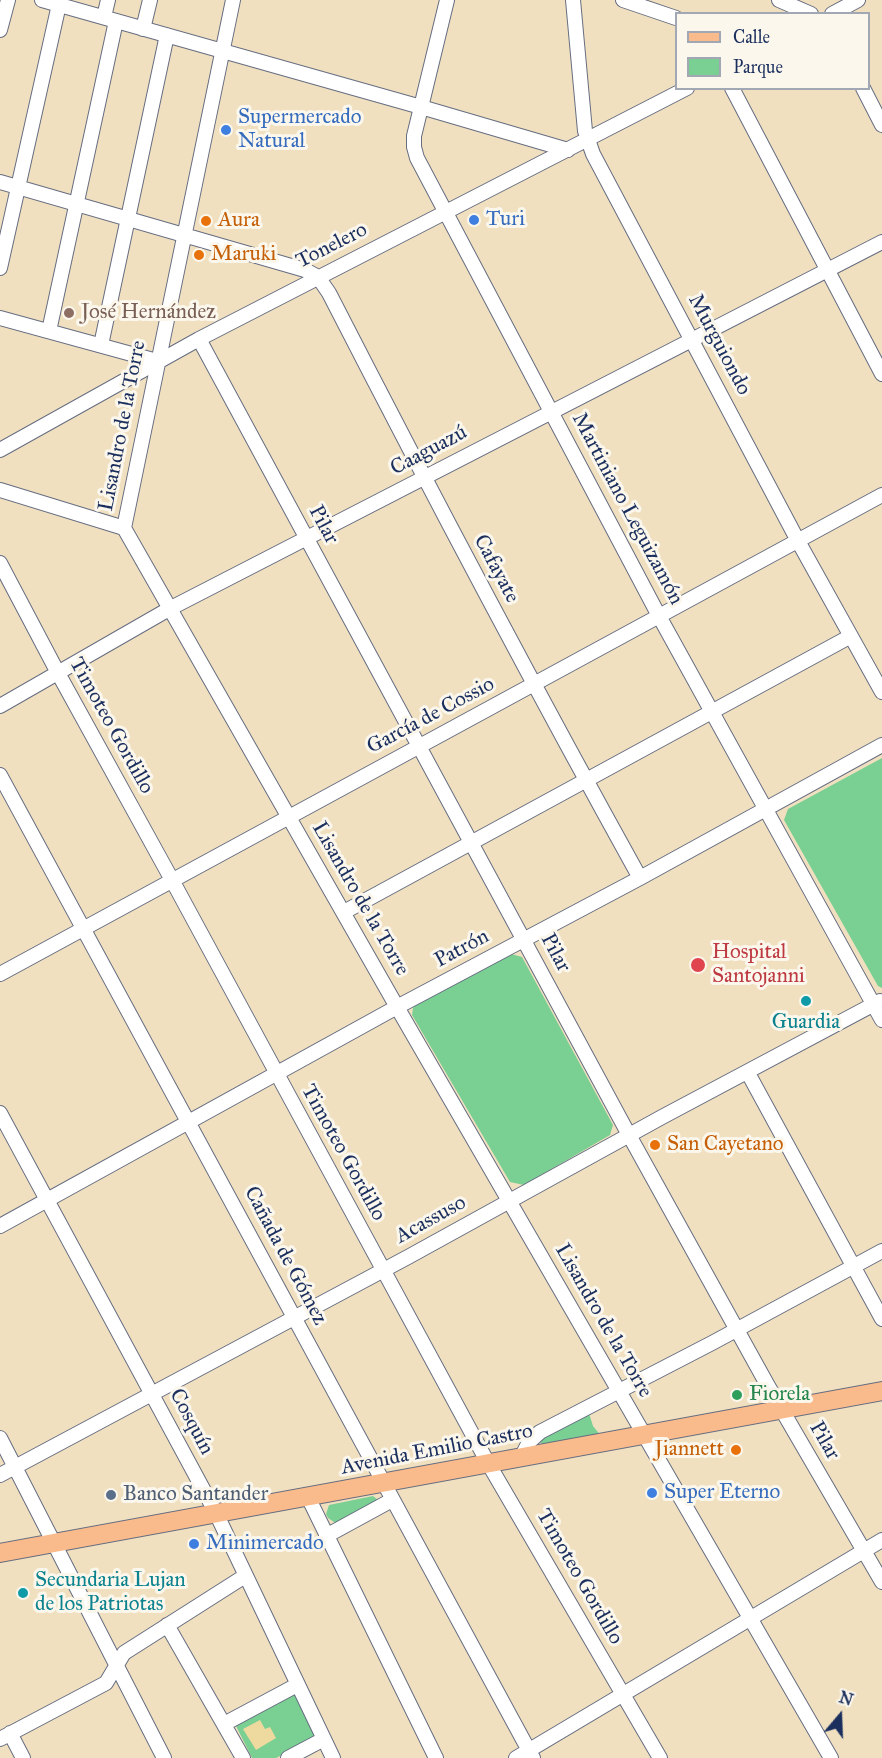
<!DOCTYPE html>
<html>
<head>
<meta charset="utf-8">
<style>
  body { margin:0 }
  #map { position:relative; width:882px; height:1758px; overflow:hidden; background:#f0e0c0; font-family:"IM FELL Great Primer",serif }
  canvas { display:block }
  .legend { position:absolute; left:675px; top:12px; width:195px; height:78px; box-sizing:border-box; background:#fbf7ec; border:2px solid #a1a7b3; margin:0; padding:8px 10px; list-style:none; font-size:18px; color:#1b2f5e }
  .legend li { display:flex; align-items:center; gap:12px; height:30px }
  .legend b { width:30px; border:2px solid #a1a7b3 }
  .north { position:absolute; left:810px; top:1686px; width:60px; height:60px; -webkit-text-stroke:4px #fbf7ec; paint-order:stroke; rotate:19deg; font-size:16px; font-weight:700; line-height:24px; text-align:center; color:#1b2f5e }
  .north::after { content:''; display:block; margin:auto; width:21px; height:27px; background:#1b2f5e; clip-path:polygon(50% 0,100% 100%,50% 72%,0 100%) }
</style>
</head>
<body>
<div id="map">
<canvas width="882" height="1758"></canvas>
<ul class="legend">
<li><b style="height:8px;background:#fabb8c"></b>Calle</li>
<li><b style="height:16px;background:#7acf93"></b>Parque</li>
</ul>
<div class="north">N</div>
</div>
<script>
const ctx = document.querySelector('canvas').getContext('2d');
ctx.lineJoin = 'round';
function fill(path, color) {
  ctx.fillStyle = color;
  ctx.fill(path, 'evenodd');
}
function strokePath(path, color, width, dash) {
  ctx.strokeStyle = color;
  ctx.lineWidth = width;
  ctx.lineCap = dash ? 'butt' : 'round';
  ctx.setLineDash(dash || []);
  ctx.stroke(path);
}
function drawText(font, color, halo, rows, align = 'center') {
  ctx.font = font + ' "IM FELL Great Primer",serif';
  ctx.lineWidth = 6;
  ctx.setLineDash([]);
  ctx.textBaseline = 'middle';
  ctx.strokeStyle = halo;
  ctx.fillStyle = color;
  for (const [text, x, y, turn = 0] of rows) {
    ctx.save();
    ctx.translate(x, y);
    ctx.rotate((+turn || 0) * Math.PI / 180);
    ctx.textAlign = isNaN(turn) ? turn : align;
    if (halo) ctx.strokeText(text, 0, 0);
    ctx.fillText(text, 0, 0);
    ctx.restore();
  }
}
const green = new Path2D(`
  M882,758V988L878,986L784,820L788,809Z
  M511,954L522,957L613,1125L610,1135L524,1185L510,1182L412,1015L413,1008L416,1004Z
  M588,1410L593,1426L601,1436L542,1444L538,1440Z
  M373,1496L378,1500L376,1502L337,1524L328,1518L326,1514L329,1505Z
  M296,1693L317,1738L276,1758H252L235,1724Z`);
const sand = new Path2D(`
  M260,1720L265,1729L270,1727L276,1738L256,1750L243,1729Z`);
const minor = new Path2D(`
  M42,0L421,107L568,150
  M233,0L124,528L397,1007L831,1758
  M447,0L414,136V147L417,158L659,616L882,1020
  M573,0L585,131L593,154L798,541L882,692
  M623,0L676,18
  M779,0L811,14
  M832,14L858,0
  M104,17L108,0
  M143,29L150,0
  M0,30L8,0
  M732,88L882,374
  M863,88L882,125
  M0,182L305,270L318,277L329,293C430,490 533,685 640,878
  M0,268L60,0
  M0,318L157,361
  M49,331L116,21
  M199,339L629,1135L768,1386L882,1582
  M101,345L167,35
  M0,450L199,339L687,88
  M0,490L124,528
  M0,563L58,673L172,880L488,1463L660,1758
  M0,706L169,609L882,242
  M0,775L533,1758
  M344,912L851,636
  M0,974L882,495
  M748,1073L882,1319
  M0,1113L216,1513L333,1758
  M0,1226L397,1007L640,878L882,745
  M0,1438L164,1758
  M521,1458L529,1442L540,1432L712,1343L882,1251
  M0,1475L408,1257L662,1117L880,1001
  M308,1497L436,1758
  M326,1536L392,1500
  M167,1625L243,1758
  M224,1724L297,1685
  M10,1733L23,1758
  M0,1739L106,1683L124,1653L245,1576
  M288,1758L324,1739
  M516,1758L882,1540`);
const major = new Path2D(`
  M0,1553L882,1391`);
const markers = [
  [226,130,6,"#3f7fe0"],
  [474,220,6,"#3f7fe0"],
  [206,221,6,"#e8710a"],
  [199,255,6,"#e8710a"],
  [69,313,6,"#8d6e63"],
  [698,965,8,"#e0444e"],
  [806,1001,6,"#0f9aa8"],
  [655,1145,6,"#e8710a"],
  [737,1395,6,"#2e9e5b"],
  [736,1450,6,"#e8710a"],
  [652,1493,6,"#3f7fe0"],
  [111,1495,6,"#5c6f8a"],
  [194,1544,6,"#3f7fe0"],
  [23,1593,6,"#0f9aa8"]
];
const shopNames = [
  ["Supermercado",238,118],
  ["Natural",238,142],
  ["Turi",486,220],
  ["Super Eterno",664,1493],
  ["Minimercado",206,1544]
];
const foodNames = [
  ["Aura",218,221],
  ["Maruki",211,255],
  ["San Cayetano",667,1145],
  ["Jiannett",724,1450,"right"]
];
const streetNames = [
  ["Tonelero",332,246,-27],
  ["Murguiondo",719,345,62],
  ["Lisandro de la Torre",123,426,-79],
  ["Caaguazú",429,451,-28],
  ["Martiniano Leguizamón",627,509,62],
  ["Pilar",323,525,62],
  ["Cafayate",496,569,62],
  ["García de Cossio",431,716,-28],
  ["Timoteo Gordillo",111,726,61],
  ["Lisandro de la Torre",360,899,60],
  ["Patrón",462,949,-28],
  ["Pilar",555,953,62],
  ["Timoteo Gordillo",343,1153,61],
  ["Acassuso",431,1220,-29],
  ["Cañada de Gómez",285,1256,62],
  ["Lisandro de la Torre",603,1321,60],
  ["Cosquín",191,1422,62],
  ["Pilar",824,1441,60],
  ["Avenida Emilio Castro",437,1450,-11],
  ["Timoteo Gordillo",579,1577,60]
];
const educationNames = [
  ["José Hernández",81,313]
];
const healthNames = [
  ["Hospital",712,953],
  ["Santojanni",712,977]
];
const cultureNames = [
  ["Guardia",806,1023],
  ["Secundaria Lujan",35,1581,"left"],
  ["de los Patriotas",35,1605,"left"]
];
const leisureNames = [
  ["Fiorela",749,1395]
];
const serviceNames = [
  ["Banco Santander",123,1495]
];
fill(green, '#7acf93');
fill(sand, '#eeda9e');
strokePath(minor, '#666d80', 16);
strokePath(major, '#666d80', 20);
strokePath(minor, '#fff', 14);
strokePath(major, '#fabb8c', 18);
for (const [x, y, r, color] of markers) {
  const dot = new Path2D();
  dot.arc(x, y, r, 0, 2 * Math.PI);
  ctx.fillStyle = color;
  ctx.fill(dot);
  strokePath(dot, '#fbf7ec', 2);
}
drawText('21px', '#366cbe', '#fbf7ec', shopNames, 'left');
drawText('21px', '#c56008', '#fbf7ec', foodNames, 'left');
drawText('21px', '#1b2f5e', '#fbf7ec', streetNames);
drawText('21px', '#785e54', '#fbf7ec', educationNames, 'left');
drawText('21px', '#be3a42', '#fbf7ec', healthNames, 'left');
drawText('21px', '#0d838f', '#fbf7ec', cultureNames);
drawText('21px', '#27864d', '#fbf7ec', leisureNames, 'left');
drawText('21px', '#4e5e75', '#fbf7ec', serviceNames, 'left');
</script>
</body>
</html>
